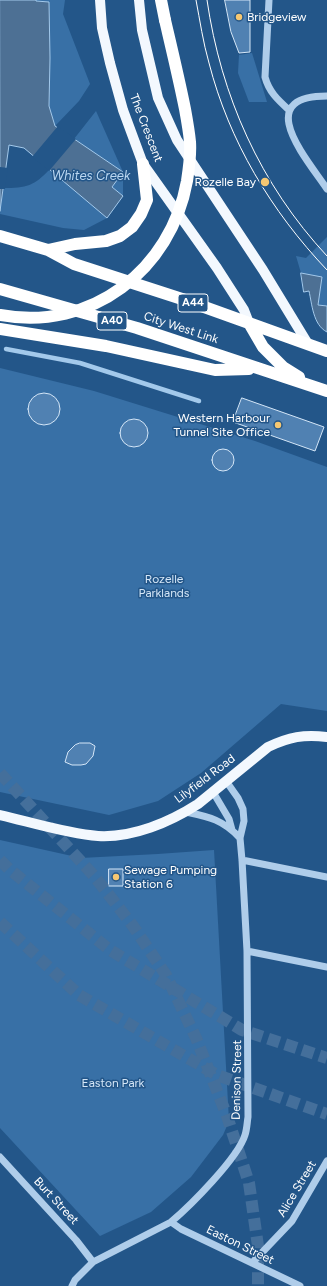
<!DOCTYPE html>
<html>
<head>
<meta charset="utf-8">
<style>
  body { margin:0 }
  canvas { display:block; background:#235689 }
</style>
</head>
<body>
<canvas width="327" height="1286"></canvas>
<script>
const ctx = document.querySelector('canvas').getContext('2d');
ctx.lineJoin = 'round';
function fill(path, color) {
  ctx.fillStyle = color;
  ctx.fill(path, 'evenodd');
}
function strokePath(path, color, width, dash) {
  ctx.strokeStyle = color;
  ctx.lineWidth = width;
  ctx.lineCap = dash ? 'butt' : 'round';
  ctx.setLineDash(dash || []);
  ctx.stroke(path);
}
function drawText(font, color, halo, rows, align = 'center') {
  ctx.font = font + ' Figtree,sans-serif';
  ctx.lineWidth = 3;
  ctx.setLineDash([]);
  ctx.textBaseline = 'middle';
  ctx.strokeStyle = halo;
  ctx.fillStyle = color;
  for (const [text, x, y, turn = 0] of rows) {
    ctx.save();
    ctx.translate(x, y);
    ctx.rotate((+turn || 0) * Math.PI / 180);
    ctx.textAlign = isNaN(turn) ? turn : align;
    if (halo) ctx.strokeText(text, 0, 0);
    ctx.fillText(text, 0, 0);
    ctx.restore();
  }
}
const green = new Path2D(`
  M36,0H65L63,14L90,84L79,101L55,126L49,106L50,58L49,2L36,1Z
  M252,53L267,102H249L238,73L239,55Z
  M96,111L123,172V196L112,187L123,172L74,139Z
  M50,169L107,218L84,230L63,228L0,214L3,188C27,188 34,186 50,169Z
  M327,237V306L318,305L321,277L301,273L296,256L306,258Z
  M0,368L94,391L255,441L327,467V711L281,704L201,773L158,801L109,815L0,792Z
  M0,840L81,858L158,854L214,850L229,1121L223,1135L191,1177L151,1212L100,1236L0,1128Z`);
const water = new Path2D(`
  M0,0H36V1L49,2L50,58L49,106L55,126L123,172L112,187L123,196L107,218L24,148L9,145L0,211Z
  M301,273L322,277L318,305L327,306V332C313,325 312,304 309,291L304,292Z`);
const pier = new Path2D(`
  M58,126L76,139L49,171L32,157Z
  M0,167L8,168L5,189H0Z`);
const stream = new Path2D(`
  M6,349L80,363L199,401`);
const building = new Path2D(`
  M225,0H250V52L239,53L231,32Z
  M28 409a16 16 0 1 1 32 0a16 16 0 1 1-32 0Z
  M242,398L324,427L315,451L233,422Z
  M120 433a14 14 0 1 1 28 0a14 14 0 1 1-28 0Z
  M212 460a11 11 0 1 1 22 0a11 11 0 1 1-22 0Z
  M80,743H90L95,746L93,756L86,764L81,765H72L65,762L68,752L75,745Z
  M109,869H123V886H109Z`);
const highwayTunnel = new Path2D(`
  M0,773L95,877L133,926L166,975L196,1038L227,1116L249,1183L258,1246V1286
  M0,860L9,869L110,950L242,1030L327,1058
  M0,922L79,995L217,1075L327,1114`);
const minor = new Path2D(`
  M269,0L265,77C269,92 278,100 289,110
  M327,96C251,96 307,159 327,189
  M213,792L229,819L232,830
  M186,812C210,817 223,820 240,838
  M242,860L327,877
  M247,951L327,967
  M0,1157L76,1240L93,1262
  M171,1222L181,1229L300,1286
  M252,1263L292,1221L327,1161
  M72,1286L75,1280L93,1262L171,1222C190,1206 238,1158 245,1135C247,1129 247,1123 248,1117L247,951L242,860L240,838L244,821L243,809L238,798L226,781`);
const major = new Path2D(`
  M100,0L102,28L110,63L123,110L143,164L217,268L244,310L249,323
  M139,0L142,30L158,98L177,140L263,270L308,344
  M0,815C30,822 68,834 98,836C133,838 170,822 198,804L268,747C289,737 304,734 327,737`);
const highway = new Path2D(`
  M161,0L165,20
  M0,236L48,250L74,264L182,299L327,351
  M48,250L75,244L106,241L120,236L132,227L141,214L147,200L143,164
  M0,289L137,328L327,391
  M249,323L263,347L283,367L299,377
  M0,329L106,346L215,370L249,369`);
const tram = new Path2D(`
  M196,0C200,21 203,42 209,63C229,141 271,211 327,270
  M207,0C221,96 260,184 327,256`);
const highwayBridge = new Path2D(`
  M0,315C91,332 171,270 187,181C189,168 191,155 190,142C189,131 187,120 185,109C179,79 172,50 165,20`);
const markers = [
  [239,17,4,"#f5c772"],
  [265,182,5,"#f5c772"],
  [278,425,4,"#f5c772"],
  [116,877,4,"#f5c772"]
];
const shields = [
  [193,303,30],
  [112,321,30]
];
const shieldNames = [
  ["A44",193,303],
  ["A40",112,321]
];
const poiNames = [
  ["Bridgeview",247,17],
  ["Rozelle Bay",256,182,"right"],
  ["Western Harbour",270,418,"right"],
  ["Tunnel Site Office",270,432,"right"],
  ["Sewage Pumping",124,870],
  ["Station 6",124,884]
];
const streetNames = [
  ["The Crescent",146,128,69],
  ["City West Link",181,328,18],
  ["Lilyfield Road",205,779,-37],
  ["Denison Street",237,1080,-89],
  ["Alice Street",297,1189,-59],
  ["Burt Street",56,1201,47],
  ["Easton Street",240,1245,26]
];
const parkNames = [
  ["Rozelle",164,579],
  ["Parklands",164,593],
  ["Easton Park",113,1083]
];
const waterNames = [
  ["Whites Creek",91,176]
];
fill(green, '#3870a6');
fill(water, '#4d7094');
strokePath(water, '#a3c9eb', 1);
fill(pier, '#235689');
strokePath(stream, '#a3c9eb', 4.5);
fill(building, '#5081b2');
strokePath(building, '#d4e6f7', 1);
strokePath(highwayTunnel, '#446f9b', 12, [12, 6]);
strokePath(minor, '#afcdea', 7);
strokePath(major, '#f3f8fe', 10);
strokePath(highway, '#fff', 12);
strokePath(tram, '#fff', 1);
strokePath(highwayBridge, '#fff', 12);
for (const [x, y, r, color] of markers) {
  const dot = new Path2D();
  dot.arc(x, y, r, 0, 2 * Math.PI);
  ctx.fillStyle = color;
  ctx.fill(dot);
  strokePath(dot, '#235689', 1.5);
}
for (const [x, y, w] of shields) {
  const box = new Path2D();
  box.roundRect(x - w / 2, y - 9, w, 18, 3);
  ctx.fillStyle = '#235689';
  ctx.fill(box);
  strokePath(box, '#fff', 1);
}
drawText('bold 11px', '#fff', null, shieldNames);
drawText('12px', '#fff', '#235689', poiNames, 'left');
drawText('12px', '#fff', '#235689', streetNames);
drawText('12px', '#d4e6f7', '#235689', parkNames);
drawText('italic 13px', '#bbd7f1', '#235689', waterNames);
</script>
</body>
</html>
